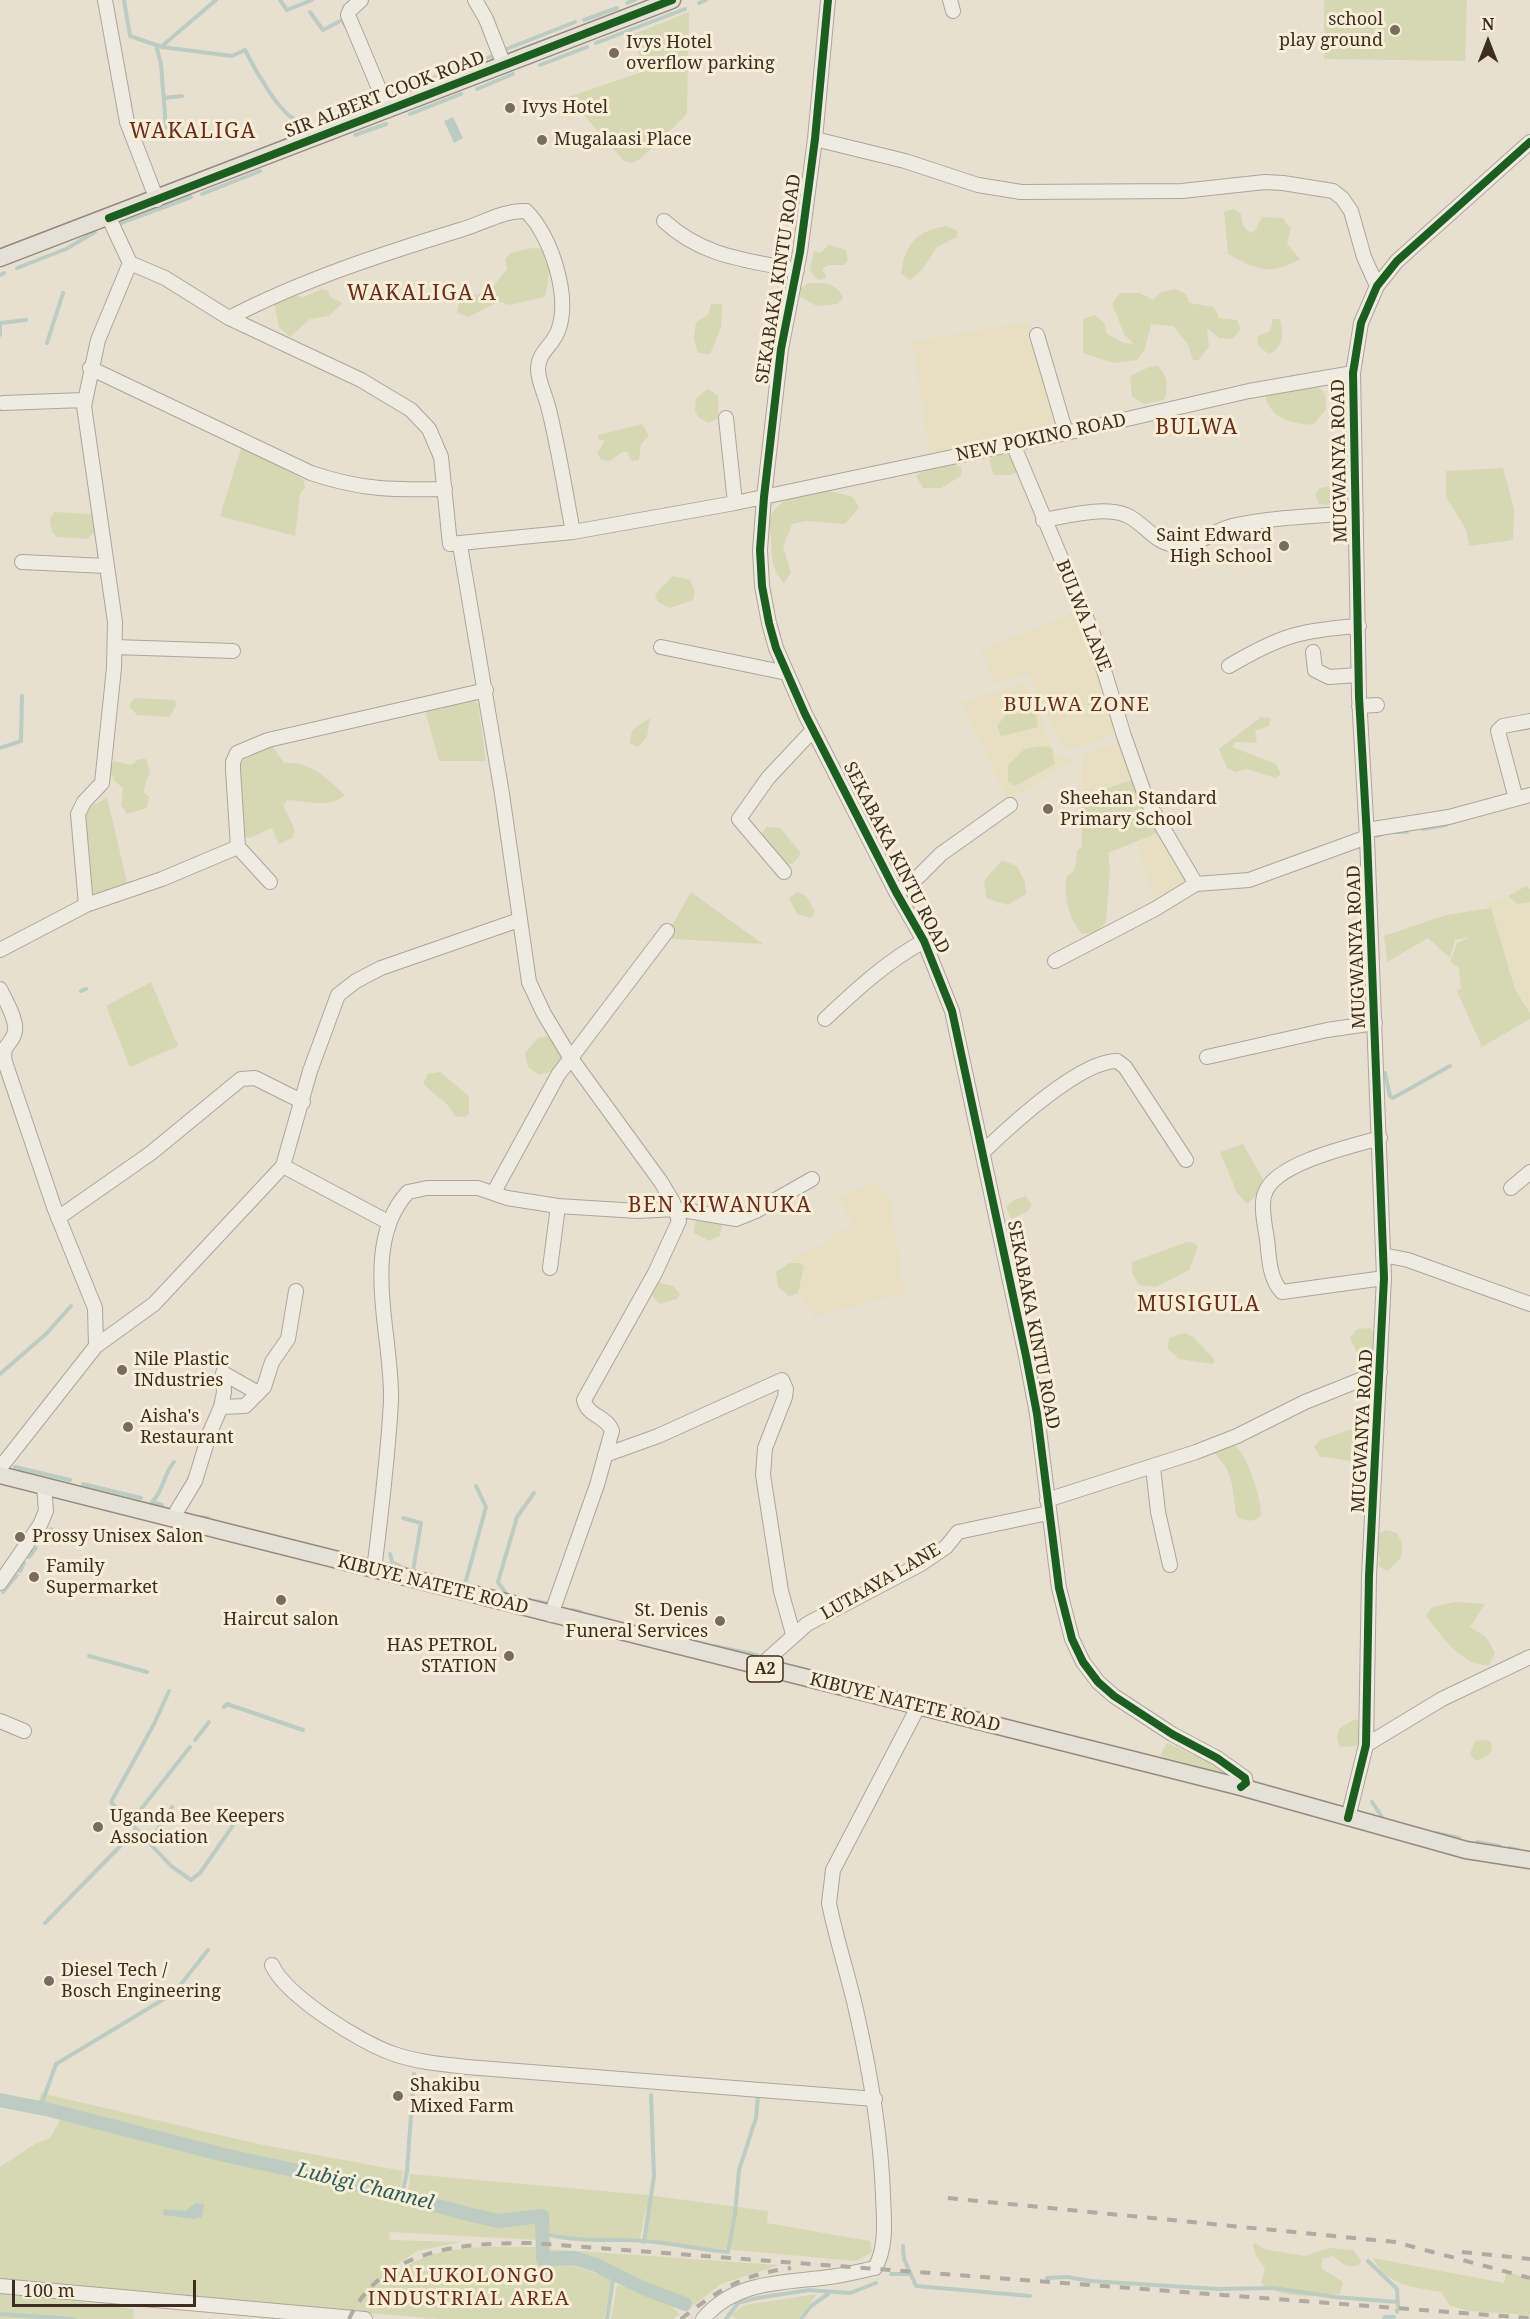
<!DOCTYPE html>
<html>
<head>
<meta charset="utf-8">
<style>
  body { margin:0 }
  #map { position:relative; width:1530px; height:2319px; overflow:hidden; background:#e7e0d1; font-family:"Noto Serif",serif }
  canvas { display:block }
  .north { position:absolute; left:1458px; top:12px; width:60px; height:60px; -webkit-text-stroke:4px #f7eed8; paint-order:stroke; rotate:0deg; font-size:16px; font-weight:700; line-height:24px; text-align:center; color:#3d2e20 }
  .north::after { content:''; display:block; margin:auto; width:21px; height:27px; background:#3d2e20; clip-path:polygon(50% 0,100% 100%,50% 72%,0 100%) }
  .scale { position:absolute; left:12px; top:2280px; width:184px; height:27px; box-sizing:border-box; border:3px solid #3d2e20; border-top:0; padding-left:8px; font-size:18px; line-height:21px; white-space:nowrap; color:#3d2e20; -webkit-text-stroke:4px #f7eed8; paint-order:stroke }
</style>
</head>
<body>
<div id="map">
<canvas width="1530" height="2319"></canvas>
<div class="north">N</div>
<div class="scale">100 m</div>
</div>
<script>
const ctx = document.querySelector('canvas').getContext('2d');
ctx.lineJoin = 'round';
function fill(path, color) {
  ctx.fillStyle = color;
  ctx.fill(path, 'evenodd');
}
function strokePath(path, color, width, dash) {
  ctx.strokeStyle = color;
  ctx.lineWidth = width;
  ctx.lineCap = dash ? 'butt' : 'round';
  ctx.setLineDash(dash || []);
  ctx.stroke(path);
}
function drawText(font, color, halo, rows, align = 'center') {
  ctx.font = font + ' "Noto Serif",serif';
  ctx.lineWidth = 6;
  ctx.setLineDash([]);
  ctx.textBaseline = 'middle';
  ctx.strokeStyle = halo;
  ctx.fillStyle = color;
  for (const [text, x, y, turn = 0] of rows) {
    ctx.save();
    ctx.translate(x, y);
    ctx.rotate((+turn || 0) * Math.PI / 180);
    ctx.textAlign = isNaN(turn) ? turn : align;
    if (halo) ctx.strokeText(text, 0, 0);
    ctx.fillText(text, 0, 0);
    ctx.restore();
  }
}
const farmland = new Path2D(`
  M1029,322L1057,427L930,457L912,341Z
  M1074,613L1094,654L1119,734L1067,750L1059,742L1029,674L994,683L981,649Z
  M1023,683L1028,686L1052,748L1059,755L1073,760L1008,801L961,702Z
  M1120,742L1134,779L1082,797V754Z
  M1160,832L1191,881L1155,904L1137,844Z
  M1508,896L1517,904L1530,902V1011L1516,988L1488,903Z
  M876,1182L890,1197L905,1293L814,1317L798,1293L804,1266L790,1260L829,1241L830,1236L852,1226L840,1196Z`);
const green = new Path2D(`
  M1324,0H1467L1465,61L1324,59Z
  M689,12L687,114L639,160L632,163L624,161L568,97L648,70L629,36Z
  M1234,209L1241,214L1243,225L1250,233L1255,231L1262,217L1283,218L1291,229L1287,244L1300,259C1270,276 1257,270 1228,254L1224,212Z
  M946,226L958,231L957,237L937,247L922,270L910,280L901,274C905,243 917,231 946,226Z
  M829,245L846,250L848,260L844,265H828L822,269L827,277L818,280L810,270L814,251L820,253Z
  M532,248L551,249L559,258L549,274L545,297L509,305L499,301L469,317L457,313L460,298L489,292L507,269L505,259L511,253Z
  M809,283C824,283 837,282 843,298L838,304L817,306L800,297L801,288Z
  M322,289L328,291L330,297L343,303L329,316L310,319L290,337L279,327L274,302L285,294L304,297Z
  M1175,289L1186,294L1189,303L1214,307L1219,318L1237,320L1241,329L1232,339L1219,338L1207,328L1209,346L1199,360H1193L1187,343L1173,326L1151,324L1145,349L1137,360L1113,363L1083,353V319L1095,315L1104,323L1107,334L1124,343L1134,344L1125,336L1112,304L1120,293H1140L1153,300L1161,292Z
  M711,304H722L721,328L710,354L698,353L694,338L696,322L708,315Z
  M1273,319H1280C1284,335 1284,346 1269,354L1258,346V336L1270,331Z
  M1158,366C1168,378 1169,385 1164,400L1144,404L1132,396L1130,376L1149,367Z
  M1317,386L1325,394L1326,409L1313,425C1291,423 1272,420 1265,396Z
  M708,389L718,396V418L709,423L699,418L695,412L696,398Z
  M642,424L649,436L641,444L639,460L632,461L627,452H622L610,461L601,460L597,453L605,441L598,439V435Z
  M242,445L304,480L305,488L300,494L295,536L220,516Z
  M998,452L1011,453L1017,472L1010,475H994L989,460Z
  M952,463L962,468L961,476L941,488H923L916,476L926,469Z
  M1503,468L1514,509L1513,540L1469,546L1466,529L1446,497V471Z
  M1333,486L1339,492L1340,506L1319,504L1315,494L1320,488Z
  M822,489L853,497L859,507L845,524L806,521L792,524L783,547L791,573L784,583C772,569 771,558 771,540C771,534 768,526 769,521C777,497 801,493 822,489Z
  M54,512L91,514L97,530L87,539L57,537L52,532L50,519Z
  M673,576L690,580L695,591L693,600L670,608L658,602L655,594Z
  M134,698L175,700L176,705L170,717L137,715L129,706Z
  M475,699L478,704L486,761H439L424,707Z
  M1035,712L1038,727L1001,736L997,726L1006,715Z
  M1261,717L1271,718L1269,726L1255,731L1257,743L1235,742L1232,747L1276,764L1281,774L1276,778L1247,769L1236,772L1227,768L1219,749Z
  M650,718L647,737L638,747L630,744L632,730Z
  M1042,746L1052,748L1055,764L1015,786L1008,782V765L1025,749Z
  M273,747L284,763C311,761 326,778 345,795C330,809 307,801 287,800L283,805L295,830L292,838L279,844L272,828L250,838L240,835L239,765L253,751Z
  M139,759H146L150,771L143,792L149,797L147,808L127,814L121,805L123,788L114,781L109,767L115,761L131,765Z
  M1134,779L1160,832L1108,853L1110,869L1106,922L1096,932L1082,934C1067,914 1065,901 1066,877L1075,870L1077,851L1082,847V797Z
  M107,797L128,886L97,894L93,892L83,833V812Z
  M767,827L780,828L801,853L794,863L783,866L758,838Z
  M1002,860L1017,866L1025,882L1026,894L1008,905L986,898L984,881Z
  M1526,886L1530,889V902L1517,904L1508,896Z
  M691,892L763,944L672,939L671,927Z
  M798,892L807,897L815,912L811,918L797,914L789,898Z
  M1491,908L1515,989L1530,1013V1019L1482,1047L1457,991L1461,989L1459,968L1450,962L1457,943L1470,937L1455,940L1450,958L1428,938L1387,962L1384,936L1446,915Z
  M151,982L178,1046L130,1067L106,1006Z
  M548,1036L566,1060L556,1070L539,1075L528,1067L525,1053L538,1038Z
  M440,1072L469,1096V1114L465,1117L455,1116C445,1098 436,1098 423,1083L428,1074Z
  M1243,1144L1267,1186L1247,1204L1237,1193L1220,1152Z
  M1026,1196L1032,1205L1028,1211L1011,1219L1006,1207L1014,1200Z
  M696,1218L722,1224L720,1236L709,1241L694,1233Z
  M1187,1242L1195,1243L1198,1247L1189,1270L1156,1287L1139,1285L1132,1273V1262Z
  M790,1263H799L804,1266L798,1293L789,1296L778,1287L776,1272Z
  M659,1283L673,1286L680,1294L677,1299L659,1304L652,1295Z
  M1371,1328L1376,1335L1371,1352H1357L1350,1338L1357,1329Z
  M1185,1333L1193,1337L1215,1360L1213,1364L1179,1359L1168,1349L1169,1338Z
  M1361,1426L1370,1432L1367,1463C1350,1463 1337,1457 1320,1457L1314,1447L1320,1440Z
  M1231,1444C1245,1446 1263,1502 1261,1515C1254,1523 1243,1522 1236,1515L1232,1484L1227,1469L1214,1452L1219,1447Z
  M1386,1530L1397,1533L1402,1543L1401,1558L1387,1571L1378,1566L1380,1558L1371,1545L1372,1537Z
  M1455,1602L1485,1604L1470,1627L1486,1637L1495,1653L1489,1665C1461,1666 1442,1636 1426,1616L1432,1607Z
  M1355,1719L1363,1723L1364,1736L1356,1746L1340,1747L1337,1739L1339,1729Z
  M1484,1740L1491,1741L1492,1749L1489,1755L1476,1761L1470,1754L1475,1741Z
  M1167,1743L1223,1768L1229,1775L1160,1756Z
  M41,2093L258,2144L403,2171L400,2191L191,2144L38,2104Z
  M61,2118L159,2145L393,2195L495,2223L538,2219V2240L390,2232L389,2240L461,2242L417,2251L386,2272L385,2281C395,2276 405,2266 416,2261C451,2244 499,2247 537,2247L538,2261L568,2264L612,2279L604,2319H440L0,2283V2167L35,2144L50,2138Z
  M410,2174L648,2195L768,2211L767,2223L870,2241L872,2252L856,2261L644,2242L646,2205L640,2239L566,2237L545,2231L543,2213L497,2217L408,2193Z
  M1255,2243L1264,2249L1305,2256L1329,2248L1353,2250L1361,2260L1360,2264C1349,2270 1342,2264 1333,2256L1322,2259L1321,2268L1343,2282L1340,2294C1314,2296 1283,2300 1261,2283L1265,2268L1257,2257L1253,2245Z
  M549,2249L779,2265L721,2284L694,2305L581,2257L548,2255Z
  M1373,2258L1504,2283L1507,2271L1530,2280V2315L1469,2311L1450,2306L1441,2292C1413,2287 1387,2286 1373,2258Z
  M617,2285C641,2289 662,2298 680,2314L673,2319H611Z
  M0,2292L134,2309L133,2319H0Z
  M817,2294L798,2319H737L730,2315L744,2305Z`);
const water = new Path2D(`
  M453,117L463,138L454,143L444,121Z
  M196,2203L204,2204L202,2217L194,2219L163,2215L164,2209L185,2211Z`);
const stream = new Path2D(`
  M124,0L130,36L162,47L232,56L245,50C254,68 279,113 296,120L294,129
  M280,0L287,10L312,0
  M627,3L635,0
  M699,3L706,0
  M310,12L323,30L342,20L347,28
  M584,20L617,8
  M596,43L685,9
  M156,45L161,64L166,128
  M162,46L216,0
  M504,50L575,22
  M540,65L587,47
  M415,85L495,55
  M477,89L513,74
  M164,96V98L182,96
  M386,97L399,91
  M362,106L379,100
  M410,114L461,94
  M321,120L343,113
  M355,135L386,124
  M202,194L260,171
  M118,224L191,197
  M17,268L66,249L95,232
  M0,275L4,273
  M0,335V323L26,320
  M47,343L63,293
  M0,748L21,741L22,696
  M1423,829L1446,825
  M1393,832H1407
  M1377,836L1385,833
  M81,991L86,989
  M1385,1073L1390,1096L1393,1098L1450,1066
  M0,1374L46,1334L71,1306
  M15,1467L70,1480
  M83,1484L141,1498
  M162,1505L152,1502C165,1489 163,1474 174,1462
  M197,1517L208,1518
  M403,1518L421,1523L413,1571
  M43,1537L51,1529
  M390,1554L392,1562L403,1568
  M29,1557L36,1548
  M20,1571L24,1563
  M465,1584L486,1507L476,1486
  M3,1592L17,1575
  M507,1595L498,1582L517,1517L534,1493
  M529,1600L551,1604
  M572,1610L581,1612
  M714,1646L757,1655
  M89,1656L147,1672
  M169,1691L154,1724L111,1802L171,1866L191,1880L200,1873L236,1821
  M224,1707L227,1704L303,1730
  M195,1740L209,1722
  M1372,1802L1384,1820
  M130,1823L190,1747
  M1436,1833L1459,1838
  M146,1840L154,1835L172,1807
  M1477,1842L1499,1846
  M1509,1848L1518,1850
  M45,1923L136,1830
  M45,2109L43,2100L56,2064L174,1993L208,1950
  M402,2195L407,2171L414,2074
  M542,2233C571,2241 596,2240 625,2240C659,2240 694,2249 728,2252L735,2214L739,2170L756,2118L758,2097
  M644,2242L654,2176L651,2095
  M903,2246L904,2259L916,2286L1030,2296
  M1368,2261L1397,2289L1398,2306
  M891,2274H911
  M1047,2278L1067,2277L1091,2281L1218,2289L1273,2288L1335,2297L1398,2302
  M1397,2312V2310
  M0,2314L74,2319
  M607,2319L614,2274
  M726,2319L738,2303L757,2298L809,2290L850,2293L876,2283
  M801,2319L811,2306L828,2294
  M1384,2319L1385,2317H1394`);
const canal = new Path2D(`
  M0,2100L50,2110L224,2155L348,2182L472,2215L498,2221L542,2216L543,2259L574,2258L596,2265L643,2288L685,2304`);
const minor = new Path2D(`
  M105,0L127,122L157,200
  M361,0L350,10L348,15L388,110
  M475,0L486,19L504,65
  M828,0L815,139L800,252L781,349L764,497L760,550L762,586L769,623L776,648L805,714L896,892L924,941L952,1011L1026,1356L1037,1414L1059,1588L1072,1639L1083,1662L1098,1682L1114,1696L1172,1734L1217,1758L1245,1778L1246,1783L1241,1787
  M950,0L953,11
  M815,139L905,161L978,185L1021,192L1182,191L1265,182L1283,183L1333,191L1342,198L1351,211L1364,257L1377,286
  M109,218L130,263L165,278L229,318L361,380L411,410L429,429L441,457L450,544L573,532L735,503L1066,433L1249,391L1353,373
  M664,221C703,257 746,260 797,270
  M229,318C302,280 382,254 460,230C482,224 503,210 526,211C551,235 571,297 558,331C552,347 538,351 538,370C539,384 546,396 549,410C559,450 565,491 573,532
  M1037,335L1066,433
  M90,368L311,473C361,490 393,490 445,489
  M3,403L84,400
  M726,418L735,503
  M1013,444L1093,634L1124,736L1147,801L1196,884
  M1043,520C1068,516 1102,506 1126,515C1145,523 1153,543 1176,545C1198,547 1212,531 1232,526C1273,517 1315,516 1356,513
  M460,545L502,794L529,982L544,1014L570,1057L661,1182L673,1202L679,1221L655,1273L584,1400C587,1416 607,1416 612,1431L597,1485L551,1615
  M22,562L106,566
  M115,647L233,651
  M661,647L787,673
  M1313,652L1315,670L1329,677L1358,675
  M1229,666C1280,636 1300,630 1359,626
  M1359,706L1377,705
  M1516,799L1498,731L1503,726L1530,721
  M1367,830L1449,817L1530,795
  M238,847L270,882
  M784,872L739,819L768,778L813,730
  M896,892L918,877L941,854L1010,805
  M86,905L78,814L84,802L102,783L114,668L115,622L84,406L98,340L130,263
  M0,950L86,905L162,879L238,847L233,770V762L237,753L268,740L486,690
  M1055,961L1155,909L1196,884L1249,880L1367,837
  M0,989C5,1000 17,1019 15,1031C13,1045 1,1043 5,1062L54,1207L95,1308L96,1346
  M825,1019C857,989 886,962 924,941
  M1207,1057L1327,1030L1375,1023
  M1380,1138C1352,1146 1275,1163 1265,1193C1260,1205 1265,1226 1267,1239C1269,1256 1269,1279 1282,1292L1384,1278
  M983,1152C1010,1126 1080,1061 1117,1061L1125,1067L1186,1160
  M283,1166L388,1222
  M1511,1188L1530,1172
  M494,1192L558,1075L667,931
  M58,1218L151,1153L241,1079L255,1078L303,1102
  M1383,1255L1408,1260L1530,1304
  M550,1268L558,1206
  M258,1393L264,1387L272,1362L288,1339L296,1291
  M605,1455L658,1436L782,1380L786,1389L785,1397L765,1448L763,1475L781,1591L793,1634
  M1153,1467L1158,1512L1170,1565
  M0,1468L96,1346L154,1304L283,1166L310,1071L338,995L356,981L381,968L519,920
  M1047,1500L1196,1452L1237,1436L1305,1402L1380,1372
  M172,1519L195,1481L210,1432L221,1407L224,1392L223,1373L258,1393L245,1406L221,1407
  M374,1570C381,1514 388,1458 391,1401C393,1337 359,1245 408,1192L427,1188H478L507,1198L558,1206L638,1211L676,1209L736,1219L756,1211L812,1179
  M0,1583L40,1525L46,1511L44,1486
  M759,1667L807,1624L921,1564L946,1547L958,1532L1048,1513
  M0,1721L24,1731
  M1366,1745L1442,1699L1530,1657
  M1348,1818L1366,1745L1369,1576L1384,1278L1367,837L1359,697L1353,373L1361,323L1377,286L1397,261L1530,142
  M272,1965C286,1996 361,2043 394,2054C417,2062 442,2064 467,2067L875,2099
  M0,2286L365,2319
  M703,2319C735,2280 784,2283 830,2277C845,2275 860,2271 875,2268C887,2247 884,2220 883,2196C881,2133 870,2071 856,2010C848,1974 836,1939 829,1903L833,1870L918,1707`);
const major = new Path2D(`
  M0,258L672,0
  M0,1475L1241,1787L1466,1850L1530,1860`);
const rail = new Path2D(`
  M948,2198L1395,2242L1530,2278
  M1462,2252L1530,2259
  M349,2319C383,2247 463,2243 533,2243L1530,2318
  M681,2319C718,2290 743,2274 791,2268`);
const cycleway = new Path2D(`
  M828,0L815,139L800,252L781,349L764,497L760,550L762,586L769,623L776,648L805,714L896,892L924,941L952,1011L1026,1356L1037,1414L1059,1588L1072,1639L1083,1662L1098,1682L1114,1696L1172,1734L1217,1758L1245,1778L1246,1783L1241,1787
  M109,218L672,0
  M1348,1818L1366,1745L1369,1576L1384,1278L1367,837L1359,697L1353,373L1361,323L1377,286L1397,261L1530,142`);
const markers = [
  [1395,30,6,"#786c5e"],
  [614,53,6,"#786c5e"],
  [510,108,6,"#786c5e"],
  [542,140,6,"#786c5e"],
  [1284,546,6,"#786c5e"],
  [1048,809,6,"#786c5e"],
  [122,1370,6,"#786c5e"],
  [128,1427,6,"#786c5e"],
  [20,1537,6,"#786c5e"],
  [34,1577,6,"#786c5e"],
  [281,1600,6,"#786c5e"],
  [720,1621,6,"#786c5e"],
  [509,1656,6,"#786c5e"],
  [98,1827,6,"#786c5e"],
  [49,1981,6,"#786c5e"],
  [398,2096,6,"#786c5e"]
];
const shields = [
  [765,1669,36]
];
const shieldNames = [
  ["A2",765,1669]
];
const poiNames = [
  ["school",1383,20,"right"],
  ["play ground",1383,41,"right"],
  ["Ivys Hotel",626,43],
  ["overflow parking",626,64],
  ["Ivys Hotel",522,108],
  ["Mugalaasi Place",554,140],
  ["Saint Edward",1272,536,"right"],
  ["High School",1272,557,"right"],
  ["Sheehan Standard",1060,799],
  ["Primary School",1060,820],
  ["Nile Plastic",134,1360],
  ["INdustries",134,1381],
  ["Aisha's",140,1417],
  ["Restaurant",140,1438],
  ["Prossy Unisex Salon",32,1537],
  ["Family",46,1567],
  ["Supermarket",46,1588],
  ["St. Denis",708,1611,"right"],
  ["Funeral Services",708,1632,"right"],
  ["Haircut salon",281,1620,"center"],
  ["HAS PETROL",497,1646,"right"],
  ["STATION",497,1667,"right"],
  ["Uganda Bee Keepers",110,1817],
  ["Association",110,1838],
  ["Diesel Tech /",61,1971],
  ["Bosch Engineering",61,1992],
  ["Shakibu",410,2086],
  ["Mixed Farm",410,2107]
];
const streetNames = [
  ["SIR ALBERT COOK ROAD",385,95,-21],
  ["SEKABAKA KINTU ROAD",779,279,-81],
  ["NEW POKINO ROAD",1041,438,-12],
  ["MUGWANYA ROAD",1340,461,-91],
  ["BULWA LANE",1083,616,68],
  ["SEKABAKA KINTU ROAD",896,858,63],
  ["MUGWANYA ROAD",1357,947,-92],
  ["SEKABAKA KINTU ROAD",1033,1325,79],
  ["MUGWANYA ROAD",1363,1431,-87],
  ["LUTAAYA LANE",881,1582,-30],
  ["KIBUYE NATETE ROAD",433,1585,14],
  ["KIBUYE NATETE ROAD",905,1703,14]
];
const neighbourhoodNames = [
  ["BULWA ZONE",1077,705],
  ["NALUKOLONGO",469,2276],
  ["INDUSTRIAL AREA",469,2299]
];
const waterNames = [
  ["Lubigi Channel",365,2187,14]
];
const quarterNames = [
  ["WAKALIGA",193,132],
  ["WAKALIGA A",422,294],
  ["BULWA",1197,428],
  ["BEN KIWANUKA",720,1206],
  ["MUSIGULA",1199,1305]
];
fill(farmland, '#e6dfc2');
fill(green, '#d6d7b3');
fill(water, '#bcccc2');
strokePath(stream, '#bcccc2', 4);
strokePath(canal, '#bcccc2', 14);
strokePath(minor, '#ada599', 16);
strokePath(major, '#928b80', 19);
strokePath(minor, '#efebe3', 14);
strokePath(major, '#e6e1d4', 16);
strokePath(rail, '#afaaa2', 4, [10, 10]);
strokePath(cycleway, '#1b5e20', 8);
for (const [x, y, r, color] of markers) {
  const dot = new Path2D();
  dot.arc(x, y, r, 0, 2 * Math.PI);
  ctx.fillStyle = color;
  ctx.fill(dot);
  strokePath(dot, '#f7eed8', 2);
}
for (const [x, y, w] of shields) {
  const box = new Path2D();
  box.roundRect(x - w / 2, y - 13, w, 26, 4.5);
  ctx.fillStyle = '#f7eed8';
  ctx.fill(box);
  strokePath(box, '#3d2e20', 1.5);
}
drawText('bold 16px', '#3d2e20', null, shieldNames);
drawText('18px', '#3d2e20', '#f7eed8', poiNames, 'left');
drawText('18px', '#3d2e20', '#f7eed8', streetNames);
ctx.letterSpacing = '1.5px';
drawText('20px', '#6b2e1e', '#f7eed8', neighbourhoodNames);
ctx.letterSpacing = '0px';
drawText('italic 20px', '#2f5d5a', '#f7eed8', waterNames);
ctx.letterSpacing = '1.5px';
drawText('21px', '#6b2e1e', '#f7eed8', quarterNames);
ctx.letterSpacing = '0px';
</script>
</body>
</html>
